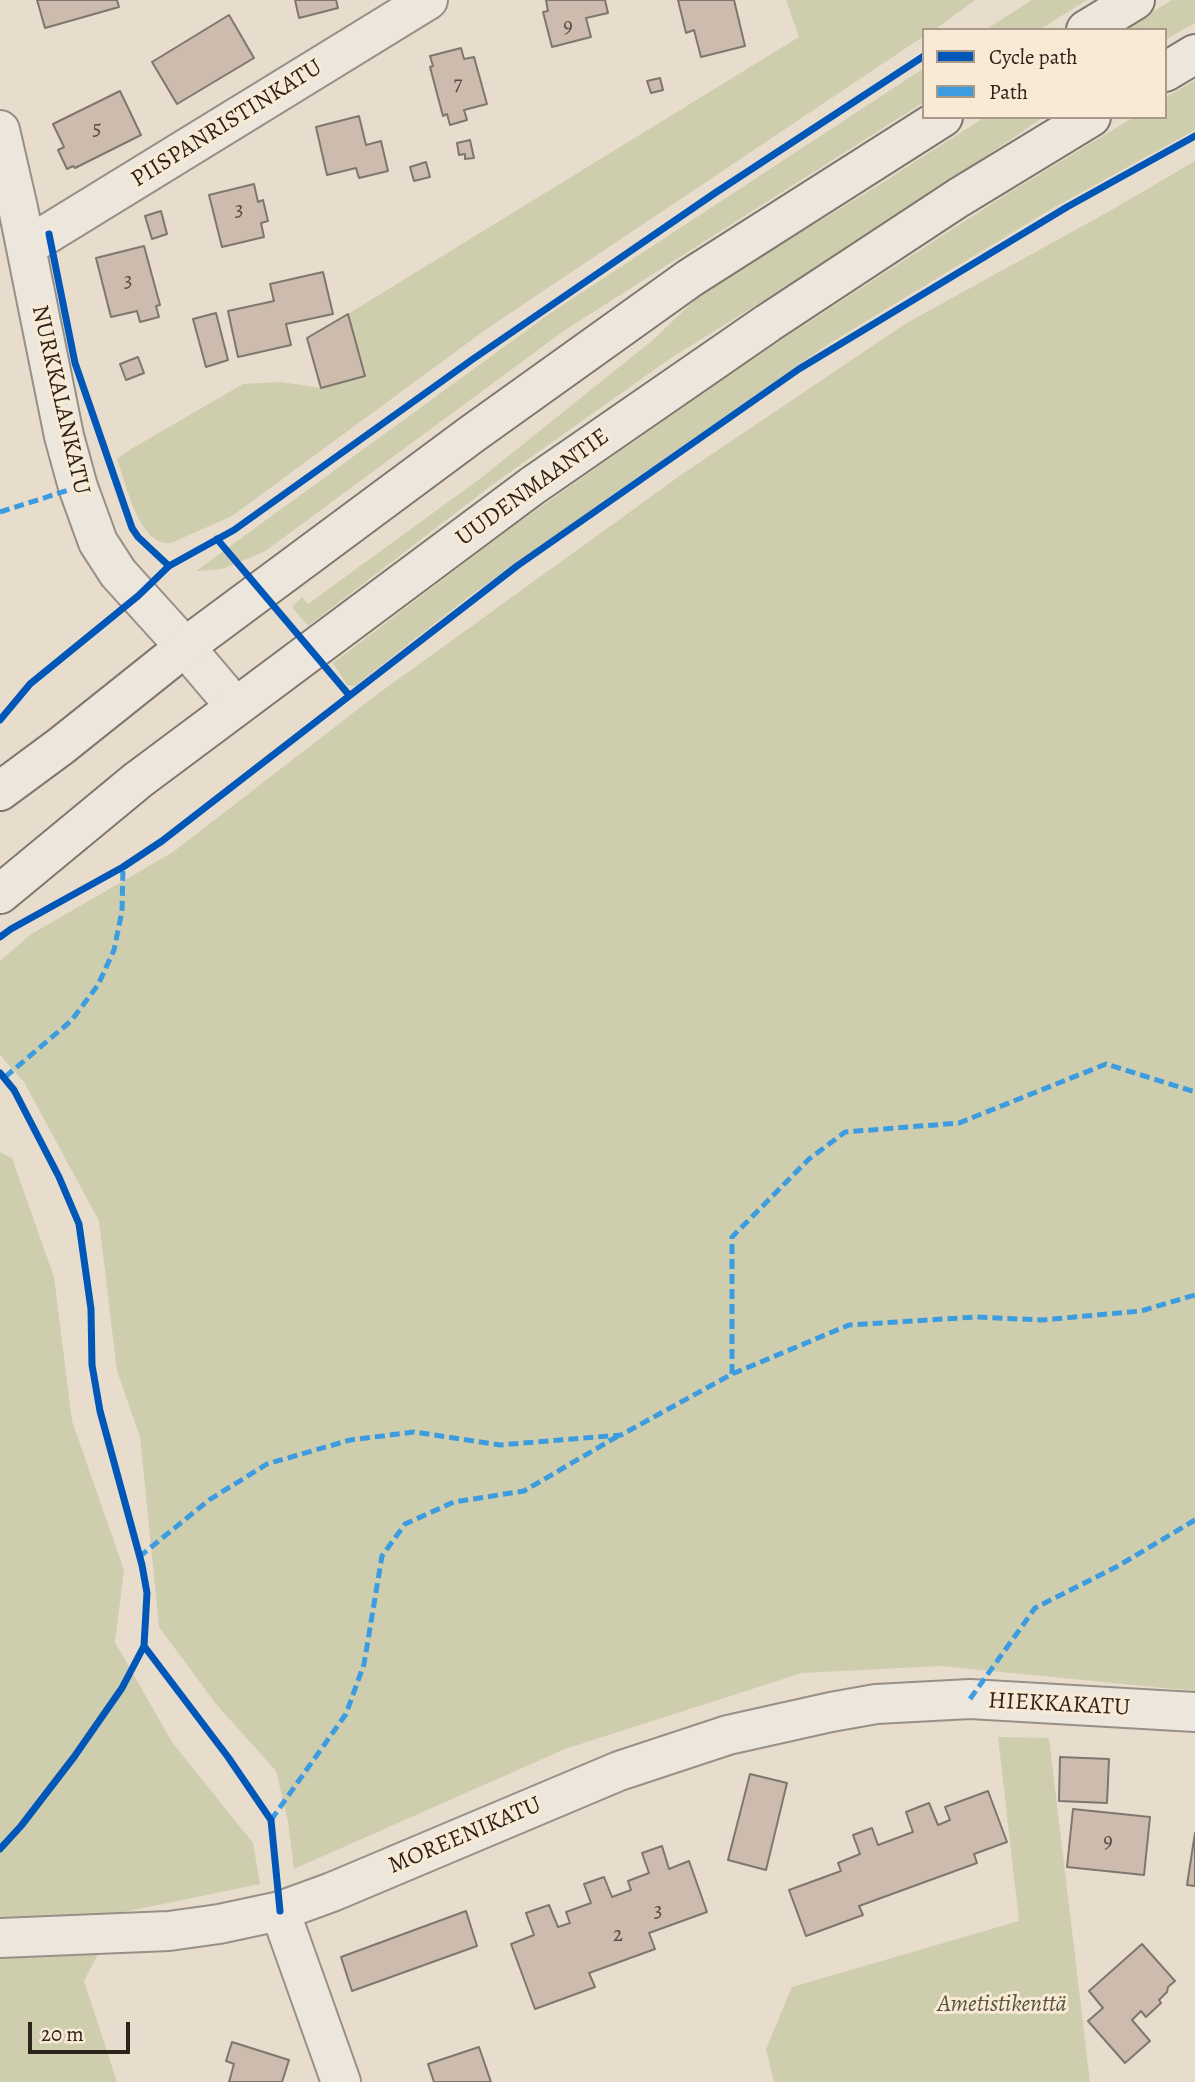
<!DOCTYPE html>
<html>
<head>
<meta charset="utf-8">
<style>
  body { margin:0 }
  #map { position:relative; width:1195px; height:2082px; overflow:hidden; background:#e8dccc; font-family:Alegreya,serif }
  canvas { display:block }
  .legend { position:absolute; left:922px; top:28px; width:245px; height:91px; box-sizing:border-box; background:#f8ead5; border:2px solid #a79a8b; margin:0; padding:9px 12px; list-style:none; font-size:21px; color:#2e231b }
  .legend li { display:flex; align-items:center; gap:14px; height:35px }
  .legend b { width:35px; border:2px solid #a79a8b }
  .scale { position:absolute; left:28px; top:2022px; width:102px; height:32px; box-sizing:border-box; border:4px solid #2e231b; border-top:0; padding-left:9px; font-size:21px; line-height:24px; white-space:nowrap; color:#2e231b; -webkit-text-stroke:5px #f8ead5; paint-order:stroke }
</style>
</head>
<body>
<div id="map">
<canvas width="1195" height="2082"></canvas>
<ul class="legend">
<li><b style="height:9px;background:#0057b8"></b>Cycle path</li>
<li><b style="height:9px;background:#3d9cdf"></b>Path</li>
</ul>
<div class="scale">20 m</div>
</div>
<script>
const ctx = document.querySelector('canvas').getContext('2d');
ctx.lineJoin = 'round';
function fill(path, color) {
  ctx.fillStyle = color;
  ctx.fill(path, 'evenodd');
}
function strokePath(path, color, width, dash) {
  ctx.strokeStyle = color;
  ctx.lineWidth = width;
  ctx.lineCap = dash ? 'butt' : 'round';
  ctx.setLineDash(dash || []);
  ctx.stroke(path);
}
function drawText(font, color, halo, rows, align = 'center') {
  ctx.font = font + ' Alegreya,serif';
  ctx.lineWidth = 6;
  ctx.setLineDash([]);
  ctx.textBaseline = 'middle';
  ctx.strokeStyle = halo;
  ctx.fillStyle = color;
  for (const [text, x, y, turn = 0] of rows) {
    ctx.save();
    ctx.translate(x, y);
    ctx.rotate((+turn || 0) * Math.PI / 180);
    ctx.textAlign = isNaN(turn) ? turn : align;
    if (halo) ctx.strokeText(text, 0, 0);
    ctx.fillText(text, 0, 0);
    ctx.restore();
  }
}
const green = new Path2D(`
  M786,0H975L934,30H924V36L488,328L232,516L171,543C139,547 126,483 117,459L131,449L243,384L281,382L321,388L365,376L348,314L799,37Z
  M1032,0H1087L1039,30H985Z
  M1172,0H1195V23L1165,40V30H1122Z
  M924,68V102L565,330L264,552L222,569L196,571L552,312Z
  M1195,80V130L1053,208L830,343L629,483L467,598L355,686L347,685L333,663L519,522L756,356L1007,194L1134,117H1165V98Z
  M985,117H1044L876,231L671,358L496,482L308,626L292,607L302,597L308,604L481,478L653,340L703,292L874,188Z
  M1195,161V1691L940,1666L802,1673L565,1749L294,1869L288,1821L276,1771L216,1704L159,1627L140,1437L117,1371L99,1221L24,1082L0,1055V961L30,935L173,852L375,696L681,475L905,324L1115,208Z
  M0,1152L12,1158L54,1277L72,1421L124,1570L115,1642L172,1742L253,1843L260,1884L119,1913L84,1981L117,2082H0Z
  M998,1737L1049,1738L1090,2082H774L766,2049L792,1987L1019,1921Z`);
const building = new Path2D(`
  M37,0H117L119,7L45,28Z
  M295,0H336L338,8L299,18Z
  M546,0H605L608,13L586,18L591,37L552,47L543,12L548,11Z
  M678,0H734L745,46L701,57L694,30L686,33Z
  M229,15L254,58L177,104L152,62Z
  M461,48L464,59L474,57L487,104L464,110L467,120L450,125L447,114L443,116L430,67L433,66L430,56Z
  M660,78L663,90L651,93L647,81Z
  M120,91L141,135L75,168L73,166L67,169L58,150L64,147L53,124Z
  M359,116L366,145L381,141L388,171L359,178L356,168L327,175L316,127Z
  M470,140L474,158L465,159V154L459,155L457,143Z
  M426,162L430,177L414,181L410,167Z
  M254,184L258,202L263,200L268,221L261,223L264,237L222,247L209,195Z
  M161,211L167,234L152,239L145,216Z
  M144,246L160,305L156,306L159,317L140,322L137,311L111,317L96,258Z
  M323,272L333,314L286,324L291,345L238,357L228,311L274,301L270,284Z
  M216,313L228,360L206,367L193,319Z
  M348,314L365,376L321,388L307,338Z
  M138,357L144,373L126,380L120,364Z
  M1060,1757L1109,1759L1107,1803L1059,1801Z
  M750,1774L787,1783L766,1870L728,1860Z
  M988,1791L1007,1842L974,1854L977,1863L859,1906L863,1915L806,1936L789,1890L841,1871L838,1863L860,1854L853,1835L872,1828L878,1845L913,1832L906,1812L929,1803L938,1825L950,1820L945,1807Z
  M1073,1809L1150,1817L1144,1875L1067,1867Z
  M1195,1833V1886L1187,1885Z
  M662,1846L669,1869L689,1861L707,1912L649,1933L655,1949L589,1973L595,1987L535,2009L511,1944L534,1935L526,1913L549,1905L558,1927L570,1923L566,1912L591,1903L584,1884L604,1877L612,1897L631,1890L628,1881L649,1873L642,1853Z
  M466,1911L477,1946L352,1991L341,1957Z
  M1142,1944L1175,1981L1168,1987L1167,1992L1159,2000L1161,2003L1146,2017L1141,2011L1132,2020L1150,2041L1125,2063L1088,2021L1103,2008L1089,1991Z
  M232,2042L289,2060L282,2082H229L234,2064L226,2061Z
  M479,2047L491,2082H434L428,2064Z`);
const minor = new Path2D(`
  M0,130L18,208L64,436L78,487L98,542L118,573L185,647L235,706
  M26,247L428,0
  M280,1911L341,2082
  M0,1938L169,1931L219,1924L280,1911L332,1892L619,1771L728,1735L831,1712L876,1704L970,1699L1195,1712`);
const secondary = new Path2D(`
  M1086,30L1135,0
  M1165,72L1195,54
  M0,791L61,746L185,647L472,434L690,278L943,117
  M0,894L138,780L532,486L768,323L958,198L1091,117`);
const quiet = new Path2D(`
  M0,512L78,487
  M5,1077L71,1021L98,985L114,950L122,911L123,867
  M732,1374V1237L809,1159L845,1132L959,1123L1106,1064L1195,1092
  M139,1557L209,1500L267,1464L350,1440L414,1432L500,1445L621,1435L732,1374L849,1325L976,1317L1042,1320L1141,1311L1195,1295
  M970,1699L1035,1608L1118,1566L1195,1520
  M271,1820L346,1714L364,1664L382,1556L405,1524L454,1502L524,1491L618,1436`);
const cycleway = new Path2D(`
  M49,234L75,363L132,528L138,537L169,566
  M217,539L349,695
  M0,720L30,684L138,596L169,566L234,530L473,359L715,193L924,56
  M0,937L11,929L123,867L162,841L517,566L799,369L1067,207L1195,136
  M0,1073L14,1090L59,1177L79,1224L91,1309L92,1365L100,1411L142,1565L147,1593L144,1646L122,1688L74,1757L21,1826L0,1849
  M144,1646L228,1757L271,1820L280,1911`);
const numberNames = [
  ["9",568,27],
  ["7",458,85],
  ["5",97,130],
  ["3",239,211],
  ["3",128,282],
  ["9",1108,1842],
  ["3",658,1912],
  ["2",618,1936]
];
const streetNames = [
  ["PIISPANRISTINKATU",227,124,-32],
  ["NURKKALANKATU",60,400,77],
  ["UUDENMAANTIE",533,488,-36],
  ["HIEKKAKATU",1059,1705,3],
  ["MOREENIKATU",465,1836,-23]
];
const parkNames = [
  ["Ametistikenttä",1002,2005]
];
fill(green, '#ceceae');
fill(building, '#cdbcae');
strokePath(building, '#7e776e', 2);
strokePath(minor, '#989086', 42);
strokePath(secondary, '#7e776e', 42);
strokePath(minor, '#ece6dd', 38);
strokePath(secondary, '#ece6dd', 38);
strokePath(quiet, '#3d9cdf', 5, [10, 5]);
strokePath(cycleway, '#0057b8', 7);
drawText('21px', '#564940', null, numberNames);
drawText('24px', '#2e231b', '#f8ead5', streetNames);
drawText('italic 24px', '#575340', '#f8ead5', parkNames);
</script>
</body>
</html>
